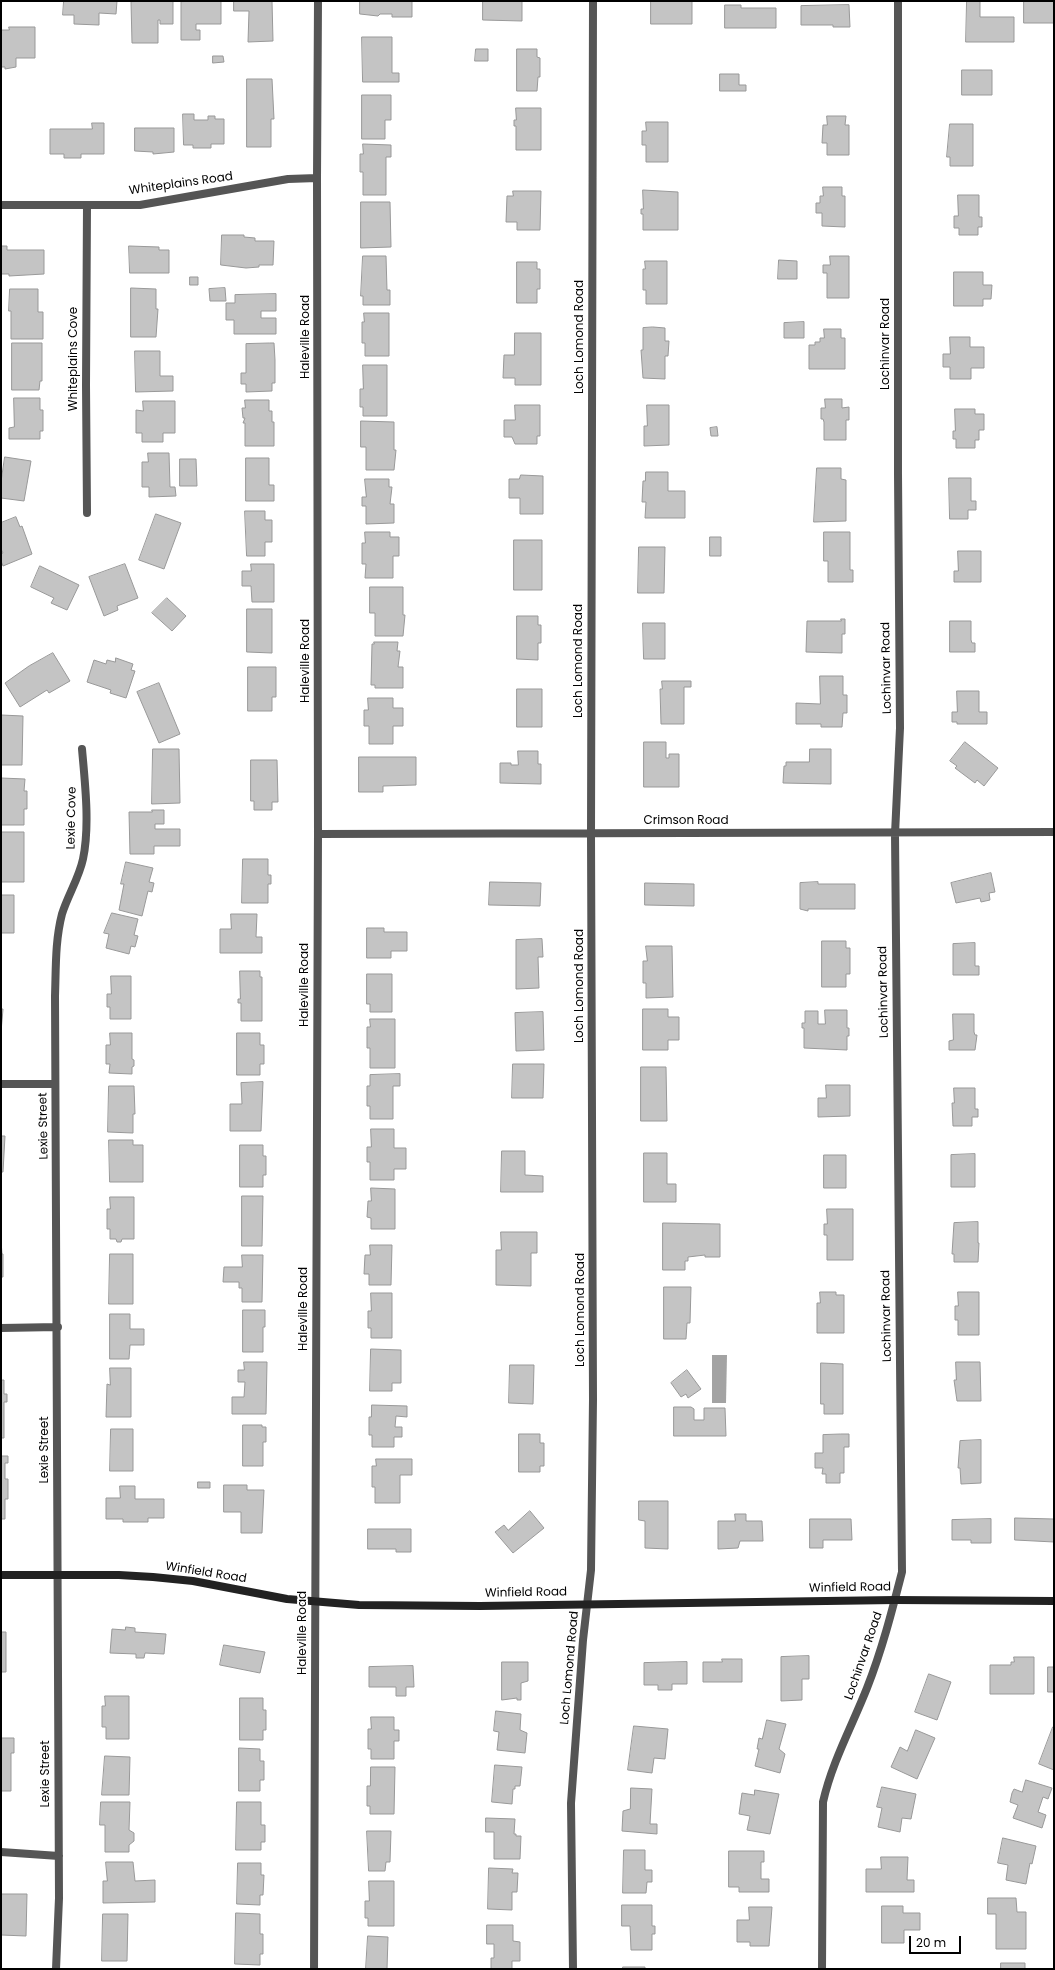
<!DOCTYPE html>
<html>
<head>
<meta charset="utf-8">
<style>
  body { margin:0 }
  #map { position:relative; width:1055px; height:1970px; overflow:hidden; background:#fff; font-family:Poppins,sans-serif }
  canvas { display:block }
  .frame { position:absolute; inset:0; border:2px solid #000; pointer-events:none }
  .scale { position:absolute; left:909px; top:1936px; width:52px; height:18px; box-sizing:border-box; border:2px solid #000; border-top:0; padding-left:5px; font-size:12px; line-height:14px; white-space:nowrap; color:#000; -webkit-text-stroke:3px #fff; paint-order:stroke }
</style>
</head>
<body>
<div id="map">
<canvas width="1055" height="1970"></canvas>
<div class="frame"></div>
<div class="scale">20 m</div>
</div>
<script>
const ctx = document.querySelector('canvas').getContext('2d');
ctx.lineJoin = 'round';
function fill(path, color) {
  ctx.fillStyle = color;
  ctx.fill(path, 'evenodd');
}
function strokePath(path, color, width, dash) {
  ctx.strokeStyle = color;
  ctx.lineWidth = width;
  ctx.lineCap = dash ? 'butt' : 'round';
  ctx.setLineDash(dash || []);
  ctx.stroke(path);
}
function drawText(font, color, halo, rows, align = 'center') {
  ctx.font = font + ' Poppins,sans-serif';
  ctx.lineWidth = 4;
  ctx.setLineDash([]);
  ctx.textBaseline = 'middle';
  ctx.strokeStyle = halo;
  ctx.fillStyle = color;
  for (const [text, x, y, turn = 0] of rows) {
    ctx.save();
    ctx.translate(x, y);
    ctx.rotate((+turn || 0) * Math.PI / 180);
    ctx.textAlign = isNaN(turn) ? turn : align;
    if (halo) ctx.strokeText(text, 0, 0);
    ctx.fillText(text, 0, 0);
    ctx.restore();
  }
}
const water = new Path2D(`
  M712,1355H727L726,1403H712Z`);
const building = new Path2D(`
  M64,1H117L116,14L99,13V25L74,24V15H63Z
  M161,1H173V24H160V20H158V43H132L131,2Z
  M221,1V24H196V30H200V40H181V2Z
  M234,1H272L273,41L248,42L249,11H234Z
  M360,1H412V17H392V14H380L378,16L360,14Z
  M483,1H522V21L483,20Z
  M651,1H692V24H651Z
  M967,1H980V17H1014V42H966Z
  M1024,1H1054V23H1024Z
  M725,5H741V8H776V28H725Z
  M849,5L850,27H833V25H801V6Z
  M9,27H35V58H16V67L5,69V67H1V30H9Z
  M362,37H392V73H399V82H363Z
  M476,49H488V61H475Z
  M517,49H537V57L540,58V77H538L537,91H517Z
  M213,56H223L224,62L213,63Z
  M962,70H992V95H962Z
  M720,74H739V85H746V91H720Z
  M247,79H272L274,119H271V147H247Z
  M362,95H391V120H385V139H362Z
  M516,108H541V150H516V126H514V120H516Z
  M183,114H194V120H208V116H215V119H224V144H211V148H193V145H184Z
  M827,116H846L845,125H849V155H827V143H822L823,125H827Z
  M646,122H668V162H646V145H642V131H646Z
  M92,123H104V154H81V158H64V154H50V129H92Z
  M950,124H973V166H950V157H947Z
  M135,128H174V152L153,154V152L135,151Z
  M363,144L391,145V157H386V195H363V172H360V154H363Z
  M823,187H842V196H845V227L822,226V213H816V203H820V196H823Z
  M643,190L678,192V230H643V214H641V209H643Z
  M513,191H541L540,230H517V222H506L507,196H513Z
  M958,195H979V217H982V227H978V235H959V228H954V216H958Z
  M361,202H390L391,247L361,248Z
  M222,235H244V237L255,238V241H274L273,265H259V267L246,268L221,265Z
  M1,246H7V250H44V274L9,276V274H1Z
  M129,246L159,247V250H169V273H130Z
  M363,256H386L387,290H390V305H363V296H361Z
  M830,256H849V298H827V273H823V265H830Z
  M779,260L797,261V279H778Z
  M645,261H667V304H646V290H643V269H645Z
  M517,262H537V269H540V289H537V303H517Z
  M954,272H983V285H992L991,299H983V306H954Z
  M190,277H198V285H190Z
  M131,288L156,289V309H158L156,337H131Z
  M225,288L226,301H210L209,289Z
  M10,289H38V312H43V339H11V311H9Z
  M276,294V311H261V318H276V334H234V320H226V303H235V295Z
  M364,313H389V356H365V343H362V322H364Z
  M804,322V338H784V323Z
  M653,327L665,328V341H669L668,356H665V379L643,378L641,350H643V328Z
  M824,329H841V338H845V369H809V345H815V342H820V338H824Z
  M515,333H541V385H515V378H503L504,355H514Z
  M950,337H970V347H984V368H971V379H950V367H943V354H950Z
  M12,343H42V381H40L39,390H12Z
  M270,343H274L275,360V383H272V391L246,392V384H241V373H246V344Z
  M135,351H160V376H173V391L136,392Z
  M363,365H387V416H363V407H360V389H363Z
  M14,398H40V410H43V431H40V439H9V428L14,427Z
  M825,399H842V408L849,407V420H846V440H824V422L823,419H821V408H825Z
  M245,400H269V411H272V422H274V446H245V423H243L245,418H243L242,408H245Z
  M143,401H175V433H163V442H142V433H136V410L143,411Z
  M515,405H540V436H537V444H515L512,437H504V420H515Z
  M647,405H669V445L644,446V426H647Z
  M955,409H975V414H984V430H979V440H975V448H956V439H953V431H955Z
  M361,421L394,422V450H396L394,470H366V447H361Z
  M717,427L718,436H711L710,428Z
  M148,453H169L170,487H175L176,496L149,497V487H142V462H148Z
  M5,457L31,461L24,501L1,498V482Z
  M246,458H269V485H274V501H246Z
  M180,459H196L197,486H180Z
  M817,468H841V479L846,480V521L814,522Z
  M646,472H668V491H685V518H645L646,502H642L643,481H645Z
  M521,475L543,476V514H520V498H509V479H519Z
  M949,478H971V501H976V510H968V519H950Z
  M365,479H389V487H392L390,504H394V523L366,524V506H362V497H366Z
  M245,511H265V520H272V542H265V556H247Z
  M156,514L181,523L164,569L139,560Z
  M16,517L20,527L22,526L32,554L3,566L1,561V554L3,553L1,549V523Z
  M365,532H390V537H399V556H393V578H365L366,564H362V543H365Z
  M824,532H850V570H853V582H828V561H824Z
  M710,537H721V556H710Z
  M514,540H542V590H514Z
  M639,547H665L664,593H638Z
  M958,551H981V582H954V571H958Z
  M125,564L138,598L117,606L118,610L104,616L89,577Z
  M251,564H274V602H252L251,586H242V571H251Z
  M40,566L79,585L67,610L51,603L54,598L31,587Z
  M370,587H403V615H405L403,636H375V613H370Z
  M167,598L186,616L172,631L152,613Z
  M247,609H272V653L247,652Z
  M517,616H538V625H541V643H538V660L517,659Z
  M841,619H845V634H842V653L806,652L807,621H841Z
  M950,621H971V640L972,643H975V652H950Z
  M643,623H665V659H644Z
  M374,642H398L397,651H400L398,667H403V688H375V685H371L372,644H374Z
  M53,653L70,681L49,693L47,690L20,707L5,683L29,666Z
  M116,658L133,664L131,670L135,671L126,698L110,693L111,690L87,682L94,660L106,664L107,660L115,662Z
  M248,667H276V697H272V711H248Z
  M820,676H843V695H847V713H843L842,727H821V724H796V703L820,704Z
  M662,681H691V687H684V724H661L660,689H662Z
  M159,683L180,734L159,743L137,692Z
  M517,689H542V727H517Z
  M957,691H979V712H987V724H957V722H952V712H957Z
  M368,698H393V708H403V726H393V744H369V726H364V710H368Z
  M1,715L23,716L22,765H1Z
  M644,742H666V758H669V754H679V787H644Z
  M965,742L998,768L984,786L977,780L975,783L955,768L957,766L950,761Z
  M153,749H179L180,803L152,804Z
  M810,749H831V784L783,783L784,766H786V762H809Z
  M518,751H538V764H541V784L500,783V763H511V765H518Z
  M359,757H416V785L383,786V792H359Z
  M251,760H277L278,802H272V810H254V801H251Z
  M1,778L25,779L24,791H27V809H24V825H1Z
  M152,810H164V824H155V829H180V846H154V854H130L129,812H152Z
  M1,832H24V882H1Z
  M243,859H268V875H271V884H268V903H242Z
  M126,862L153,868L149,882L154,883L152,892L148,891L142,916L119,910L124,884H121Z
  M991,873L995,892L989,893L990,900L981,902L980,898L956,903L951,883Z
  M490,882L541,883L540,906L489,905Z
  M818,882V884H855V909H808V911L800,909V883Z
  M645,883L694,884V906L645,905Z
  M1,895H14V933H1Z
  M112,913L138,919L134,935L138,936L135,947L131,946L129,954L106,948L109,934L104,933Z
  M231,914H257L256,937H262V953H220V929H231Z
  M367,928H384V932H407V951H391V958H367Z
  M542,939L543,957H538L539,988L516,989V940Z
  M822,941H846V948H850V974H846V987H822Z
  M975,943V966H979V975H953V944Z
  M646,946H672L673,997L646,998V983H643V961H647Z
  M240,971H260V977H262V1021H241V1003H238V999H240Z
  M367,974H392V1012H370V1004H367Z
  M111,976H131V1019H110V1007H107V994H111Z
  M1,991V1009H3L1,1032Z
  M643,1009H668V1017H679V1040H668V1050H643Z
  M825,1010H847V1028H849V1036H847V1050L804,1048V1028H802V1023H805V1011H818V1024H825Z
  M543,1012L544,1050L516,1051L515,1013Z
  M953,1014H974V1032L975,1035H977L975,1050H949V1041L953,1040Z
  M370,1019H395V1068H370V1048H367V1027H370Z
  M110,1033H132V1059L134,1060V1066L132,1067V1074L109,1073L110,1064H106V1045H110Z
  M237,1033H260V1045H264V1064H260V1075H237Z
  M513,1064H544L543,1098H512Z
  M641,1067H666L667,1121H641Z
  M400,1074V1086H393V1119H370V1106H367V1086H370V1075Z
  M263,1082L261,1131H230V1104H242L241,1083Z
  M826,1085H850V1116L818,1117V1098H826Z
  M109,1086H134L135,1114H133V1133L108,1132Z
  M954,1088H975V1109H978V1117H972V1126H953L952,1103H954Z
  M371,1129H394V1148H406V1169H394V1180H370V1162H367V1147H371Z
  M1,1136H5L3,1172H1Z
  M109,1140H133V1145H143V1182H110Z
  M240,1145H263V1156H266V1175H263V1187H240Z
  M502,1151H525V1175L543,1176V1192H501Z
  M644,1153H667V1184H676V1202H644Z
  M975,1154V1187H951V1155Z
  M824,1155H846V1188H824Z
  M371,1188L395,1189V1229H371V1218L367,1217L368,1201H371Z
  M242,1196H263L262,1246H242Z
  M110,1197H134V1239H122L121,1242H117L116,1239H110V1229H107V1209H110Z
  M827,1209H853V1260H827V1235H824V1224H827Z
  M978,1222V1243H979L978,1262H954V1254H952L954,1223Z
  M663,1223L720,1224V1257H705V1255L688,1257V1261H685V1270H663Z
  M501,1232H537V1253H531V1286L496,1285V1250H501Z
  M1,1241L2,1254H3V1277H1Z
  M370,1245H392L391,1285H369V1274H364L365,1255H370Z
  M110,1254H133V1304H109Z
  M242,1255H263L262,1302H242V1288H239V1282H223L224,1267H242Z
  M664,1287H691L690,1323H687L686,1339H664Z
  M820,1292H836V1295H844V1333H817V1303H820Z
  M958,1292H979V1335H958V1320H955V1306H958Z
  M371,1293H392V1338H371V1328H368V1311H371Z
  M243,1310H265V1327H263V1352H243Z
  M110,1314H130V1329H144V1345H130L129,1359H110Z
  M371,1349L401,1350V1383H392V1391H370Z
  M244,1362H267L266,1414H232V1397H244L245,1382H238V1370H244Z
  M956,1362H980L981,1401H957L954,1380H956Z
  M821,1363L843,1364V1414H824V1404H821Z
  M510,1365H534L533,1404L509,1403Z
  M110,1368H131V1417H106L107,1384L110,1385Z
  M687,1370L701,1389L688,1398L686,1394L681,1397L671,1383Z
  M1,1380H4V1394H7V1402H4V1438H1Z
  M372,1405L407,1406V1417L396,1416L395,1427H402V1437H394V1447H372V1435H369V1417H371Z
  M674,1407H691L694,1409V1420H704V1408H725L726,1436H674Z
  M243,1425H262V1427H266V1442H263V1466H243Z
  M111,1429H133V1471H110Z
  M519,1434H540V1443H544V1466H540V1472H519Z
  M841,1434H849V1447H844V1473H840V1483H826V1474H822L823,1468H815V1453H823V1435Z
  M981,1440V1483L961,1484L960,1468H958L960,1441Z
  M1,1456H8V1463H5V1479H8V1499H5V1519H1Z
  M376,1459H412V1475H400V1503H375V1487H372V1466H376Z
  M198,1482H210V1488H198Z
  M224,1485H247V1490H264L262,1533H241V1512H224Z
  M120,1486H135V1499H164V1518H148V1522H123V1519H106V1498H120Z
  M639,1501H668V1549L645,1548V1521L639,1520Z
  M530,1511L544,1528L513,1553L495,1532L504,1525L508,1530Z
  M735,1514H746V1521H762L763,1541H740L738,1548L718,1549V1521H735Z
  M1015,1518L1054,1519V1542L1015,1540Z
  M810,1519H851L852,1540H823V1548H810Z
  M991,1519V1543H971V1540H952V1520Z
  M368,1529H411V1552H396V1549H368Z
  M126,1627L135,1628V1632L166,1634L164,1654L145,1653L144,1658H136V1654L110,1653L112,1629L125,1630Z
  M1,1632H6V1672H1Z
  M224,1645L265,1652L260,1673L220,1665Z
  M809,1656V1679H802V1700L781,1701V1657Z
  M1014,1657H1034V1694H990V1665H1011V1662H1014Z
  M722,1659H742V1682H703V1662H722Z
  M502,1662H528V1681L521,1683V1700H517V1698L502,1700Z
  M687,1662V1684H672V1690H658V1685H644V1663Z
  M413,1666L414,1687H406V1696H396V1687H369V1667Z
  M1048,1667H1054V1692H1048Z
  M929,1674L951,1682L937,1720L915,1712Z
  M105,1696H129V1739H106V1727H102V1706H105Z
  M240,1698H263V1710H266V1730H263V1740H240Z
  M496,1711L521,1714L520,1730L527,1733L525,1753L497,1750L499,1732L494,1731Z
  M371,1717H394V1730H399V1741H394V1759H371V1749H368V1729H371Z
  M767,1720L786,1724L779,1749L785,1754L780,1773L755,1766L759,1749H757L759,1738L762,1739Z
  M634,1726L668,1729L665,1759L654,1758L652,1773L628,1770Z
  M1053,1727H1054V1770L1039,1764Z
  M916,1730L935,1738L917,1779L891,1767L900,1747L907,1751Z
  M1,1738H14V1753H11V1791H1Z
  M239,1748L260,1749V1761H264V1780H260V1791H239Z
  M105,1756L130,1757L129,1795H102Z
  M495,1765L522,1767L520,1786H515V1789H513L512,1804L492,1802Z
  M371,1767H395L394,1814H370V1806H367V1786H370Z
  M1026,1780L1052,1788L1048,1799L1043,1797L1038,1812L1046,1815L1042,1828L1013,1818L1018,1805L1010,1802L1012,1793L1014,1789L1022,1792Z
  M882,1787L916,1794L911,1819L902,1818L900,1832L878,1827L882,1808L877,1807Z
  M631,1788L652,1789L650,1824H657V1834L622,1831L623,1811L630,1809Z
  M755,1790L779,1794L770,1834L747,1830L750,1816L739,1814L742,1793L754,1795Z
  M101,1802H130L129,1830L134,1833V1841L129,1845V1852H105V1825H100Z
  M237,1802H261V1825H265V1842H261V1850H236Z
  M486,1818L515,1819L514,1834H516V1836H521L520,1859H494V1832H486Z
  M367,1831H391L390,1862H386L385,1871H369Z
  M1003,1838L1036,1846L1032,1864L1030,1863L1026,1884L1006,1880L1008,1865L998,1863Z
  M624,1850H645V1870H652V1882H647L646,1893H623Z
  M729,1851H764V1862H761V1879H769V1892H739V1887H729Z
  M881,1857H908L907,1880H914V1892H866V1869H881Z
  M106,1862H133L135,1881L155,1880V1902L103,1903V1881H107Z
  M238,1863H261V1875H264L263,1895H260V1905L237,1904Z
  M489,1868L513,1869L512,1873H518L517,1892H512V1910L488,1909Z
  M369,1881H394V1926H368V1918H365V1901H369Z
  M1,1894H27L26,1936L1,1935Z
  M988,1898H1016L1017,1912H1026V1949H996V1914H988Z
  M622,1905H652V1926H655V1934H652V1950H631L630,1926H622Z
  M882,1906H903V1913H920V1930H904V1943H882Z
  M749,1907H772L769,1946H750V1942H737V1920H749Z
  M236,1913L260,1914V1934H263V1954H260V1965L235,1964Z
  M103,1914H128L127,1961H102Z
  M487,1925H513V1941L520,1942V1961H512V1969H491V1958H494V1944H487Z
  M368,1936L388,1937L387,1969H366Z
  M1001,1963H1025V1969H1001Z
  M623,1967H645V1969H623Z`);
const street = new Path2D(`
  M1,205H140L288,179L317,178
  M87,206L86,385L87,513
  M318,834L1054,832
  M1,1084H55
  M1,1328L58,1327
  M1,1852L59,1856
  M56,1969L59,1898L55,996C56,968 55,941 62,914C68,895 79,878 83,859C90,826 85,783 82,749
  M314,1969L318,834L317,178L318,1
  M573,1969L571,1803L583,1640L591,1570L593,1399L591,834L593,1
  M822,1969L823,1802C832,1762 852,1726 867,1688C882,1650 892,1611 902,1572L895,834L900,728L898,474V1`);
const secondary = new Path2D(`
  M1,1575H119L153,1577L193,1581L287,1599L359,1605L480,1606L895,1600L1054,1601`);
const streetNames = [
  ["Whiteplains Road",181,184,-8],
  ["Haleville Road",306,337,-90],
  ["Loch Lomond Road",580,337,-90],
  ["Lochinvar Road",886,344,-90],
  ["Whiteplains Cove",74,359,-90],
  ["Haleville Road",306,661,-90],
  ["Loch Lomond Road",579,661,-90],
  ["Lochinvar Road",887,668,-91],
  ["Lexie Cove",72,818,-89],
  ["Crimson Road",686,821],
  ["Haleville Road",305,985,-90],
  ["Loch Lomond Road",580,986,-90],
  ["Lochinvar Road",884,992,-91],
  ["Lexie Street",44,1126,-91],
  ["Haleville Road",304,1309,-90],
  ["Loch Lomond Road",581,1310,-90],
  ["Lochinvar Road",887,1316,-91],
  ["Lexie Street",45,1450,-90],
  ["Winfield Road",206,1573,9],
  ["Winfield Road",850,1588,-1],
  ["Winfield Road",526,1593,-1],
  ["Haleville Road",303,1633,-90],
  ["Lochinvar Road",864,1656,-71],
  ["Loch Lomond Road",570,1668,-85],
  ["Lexie Street",46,1774,-90]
];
fill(water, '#a3a3a3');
fill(building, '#c4c4c4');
strokePath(building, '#999', 1);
strokePath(street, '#555', 8);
strokePath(secondary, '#222', 8);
drawText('12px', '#000', '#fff', streetNames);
</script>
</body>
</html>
